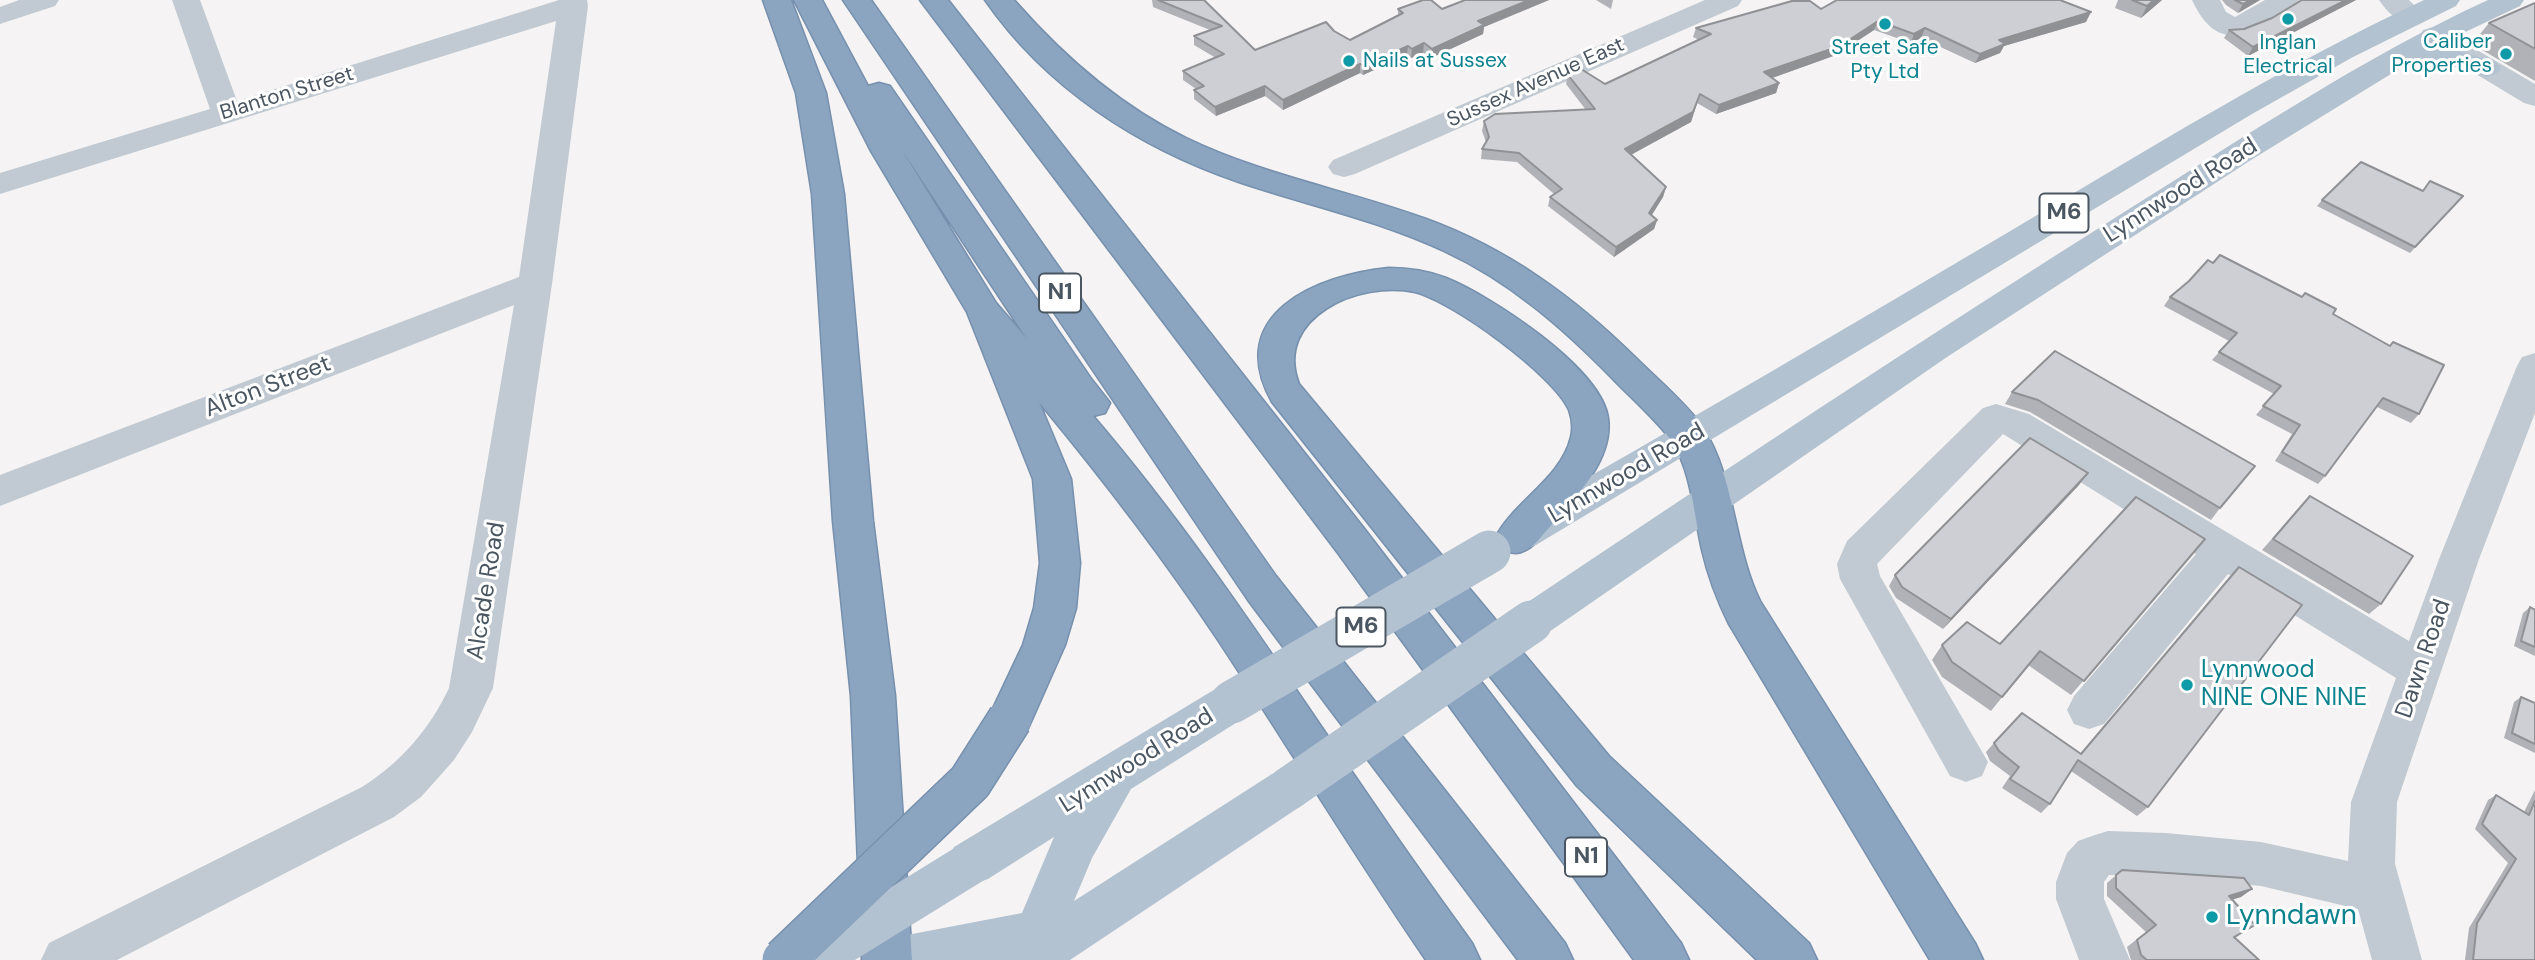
<!DOCTYPE html>
<html>
<head>
<meta charset="utf-8">
<style>
  body { margin:0 }
  canvas { display:block; background:#f5f3f3 }
</style>
</head>
<body>
<canvas width="2535" height="960"></canvas>
<script>
const ctx = document.querySelector('canvas').getContext('2d');
ctx.lineJoin = 'round';
function strokePath(path, color, width, dash) {
  ctx.strokeStyle = color;
  ctx.lineWidth = width;
  ctx.lineCap = dash ? 'butt' : 'round';
  ctx.setLineDash(dash || []);
  ctx.stroke(path);
}
function fill(path, color) {
  ctx.fillStyle = color;
  ctx.fill(path, 'evenodd');
}
function drawText(font, color, halo, rows, align = 'center') {
  ctx.font = font + ' "DM Sans",sans-serif';
  ctx.lineWidth = 6;
  ctx.setLineDash([]);
  ctx.textBaseline = 'middle';
  ctx.strokeStyle = halo;
  ctx.fillStyle = color;
  for (const [text, x, y, turn = 0] of rows) {
    ctx.save();
    ctx.translate(x, y);
    ctx.rotate((+turn || 0) * Math.PI / 180);
    ctx.textAlign = isNaN(turn) ? turn : align;
    if (halo) ctx.strokeText(text, 0, 0);
    ctx.fillText(text, 0, 0);
    ctx.restore();
  }
}
const minor = new Path2D(`
  M19,0H59L55,6L0,24V7Z
  M172,0H200L237,101L559,0H587L588,6L552,284L493,688L472,732L454,760L421,797L394,817L117,960H41L49,943L362,787C400,763 430,729 449,688L514,305L0,506V475L519,277L556,21L0,194V173L210,109Z
  M1705,0H1742L1738,6L1355,174L1344,177L1333,174L1328,167L1333,160Z
  M2192,0H2220L2226,12L2235,17L2265,0H2299L2295,6C2254,30 2220,60 2192,0Z
  M2379,0H2409L2425,16L2421,22C2403,27 2389,15 2379,0Z
  M2433,27L2443,30L2535,84V106L2524,103L2423,42L2419,36L2423,30Z
  M2535,353V413L2479,559L2397,802L2395,864L2422,960H2372L2358,909L2261,886L2166,877L2109,875L2104,882V899L2130,960H2079L2056,899V882L2067,853L2078,841L2095,835L2108,831L2166,833L2261,842L2348,861L2351,802L2396,678L2228,574L2104,724L2089,729L2074,724L2067,710L2074,696L2196,554L2003,434L1877,564L1880,576L1988,762L1982,776L1966,782L1950,776L1840,579L1837,564L1847,541L1983,408L1996,404L2029,414L2409,641L2439,559L2517,366L2522,357Z`);
const major = new Path2D(`
  M2424,0H2460L2456,6L2353,57L2252,114L1536,545L1522,550L1508,545L1502,534L1508,523C1677,427 1845,329 2012,230C2147,150 2281,67 2424,0Z
  M2488,0H2524L2520,6L2438,45L2496,62L2501,68L2496,74L2486,77L2446,64L2417,58L2251,160L1947,357L1546,634L1531,640L1516,634L1510,622L1516,610C1719,474 1922,339 2129,209C2246,136 2362,58 2488,0Z
  M1232,683L1247,688L1254,702L1247,716L1131,789L1092,858L1074,901L1272,774L1288,768L1304,774L1311,789L1304,804L1070,960H882L890,943L907,935L1022,913L1054,837L988,879L971,885L954,879L947,863L954,847L1217,688Z`);
const highway = new Path2D(`
  M763,0H791L826,93L844,194L873,521L895,696L912,960H862L851,696L833,521L812,194L796,93Z
  M794,0H822L868,86L879,83L890,86L1092,380L1110,403L1105,413L1093,416C1201,542 1289,681 1383,817C1412,860 1442,901 1472,943L1480,960H1426C1354,855 1288,746 1218,640C1163,557 1102,478 1039,402L1071,479L1080,563L1076,608L1065,645L1026,733L1010,738L994,733L988,719L1023,645L1034,608L1040,563L1033,479L967,312L871,151ZM900,147L1027,339L996,303Z
  M843,0H871L1276,576L1565,943L1573,960H1518L1248,600Z
  M920,0H948L1366,531L1681,943L1689,960H1634L1338,553Z
  M985,0H1014C1063,56 1118,105 1186,138C1262,175 1347,190 1426,219C1508,249 1574,297 1636,358C1656,378 1686,403 1702,426C1736,478 1733,546 1760,601L1975,943L1983,960H1930L1729,624C1717,600 1708,576 1702,550C1694,516 1692,474 1673,443C1661,424 1628,395 1612,378C1562,327 1509,281 1444,251C1378,220 1307,205 1239,182C1139,148 1046,88 985,0Z
  M1389,268C1409,268 1428,271 1446,278C1491,296 1601,368 1608,418C1614,459 1574,500 1549,528C1542,535 1535,546 1526,550C1517,555 1511,553 1501,549L1495,538C1514,501 1561,479 1571,437C1573,429 1572,418 1569,410C1554,375 1452,301 1415,292C1360,280 1273,317 1299,384L1609,756L1809,943L1817,960H1757L1577,786L1272,402C1223,314 1317,275 1389,268Z`);
const majorBridge = new Path2D(`
  M1232,702L1489,552
  M1288,789L1531,622
  M814,960L971,863`);
const highwayBridge = new Path2D(`
  M784,960L970,782L1010,719`);
const wall = new Path2D(`
  M1152,0H1204L1255,50L1334,31L1350,40L1398,15V9H1442L1465,0H1549L1484,27L1483,34L1431,58L1423,53L1411,58L1407,55L1363,75L1360,73L1283,110L1265,96L1216,116L1194,99V90L1196,89L1183,80V71L1216,58L1194,45V36L1210,30L1153,7Z
  M1596,0H1613L1611,9Z
  M2118,0H2162L2141,18L2115,8Z
  M2222,0H2260L2238,13L2226,5Z
  M2300,0H2356L2248,56L2224,38L2229,30L2244,29L2272,18L2299,2Z
  M2535,3V81L2472,44L2489,23Z
  M1821,9L2086,22L2004,46L2000,53L1975,63L1921,38L1911,43L1874,30L1836,55L1772,78L1779,83L1776,93L1716,114L1697,103L1691,122L1631,155L1666,187L1663,197L1651,215L1657,220L1654,229L1614,257L1548,206L1550,197L1554,194L1517,162L1481,159L1482,149L1486,142L1482,131L1484,121L1586,110L1566,84L1568,75L1605,84L1699,40L1693,37L1696,28Z
  M2423,191L2463,196L2410,253L2317,206L2322,200Z
  M2170,297L2333,314L2390,346L2393,342L2419,414L2411,423L2377,407L2325,476L2318,484L2275,461L2292,434L2256,415L2274,394L2212,360L2229,341L2164,306Z
  M2055,351L2220,508L2211,520L2030,412L2005,404L2012,392Z
  M2079,485L1943,629L1896,598L1889,586L1895,575Z
  M2310,496L2381,604L2369,614L2262,550Z
  M2205,539L2071,695L2028,665L1991,711L1942,677L1932,660L1942,645L2000,644Z
  M2239,567L2148,807L2137,816L2071,771L2050,804L2041,813L2002,788L2010,776L1990,761L1986,752L1994,743L2081,754Z
  M2530,607L2535,610V656L2514,646L2523,613Z
  M2521,697L2535,703V753L2504,738L2514,702Z
  M2535,790V960H2465L2469,928L2508,863L2475,829L2488,800L2496,795L2524,812Z
  M2122,870L2252,889L2241,897L2232,899L2255,925L2235,938L2259,960H2131L2127,947L2146,932L2107,896V883Z`);
const shadedWall = new Path2D(`
  M1529,0H1549L1484,27L1483,34L1431,58L1432,49L1478,21Z
  M2154,0H2162L2141,18L2147,6Z
  M2251,0H2260L2238,13L2243,4Z
  M2346,0H2356L2248,56L2253,47Z
  M2091,12L2086,22L2004,46L2000,53L1975,63L1980,54L1999,40Z
  M1878,21L1874,30L1836,55L1761,82L1764,72Z
  M1925,28L1921,38L1911,43L1914,34Z
  M1424,43L1423,53L1411,58L1412,49Z
  M1408,46L1407,55L1363,75L1364,66Z
  M1360,64V73L1283,110V100Z
  M1779,83L1776,93L1716,114L1719,105Z
  M1265,86V96L1216,116L1215,107Z
  M1700,94L1691,122L1623,159L1625,149Z
  M1666,187L1663,197L1647,223L1649,213Z
  M1657,220L1654,229L1614,257L1616,247Z
  M2088,473L2079,485L1943,629L1951,619Z
  M2252,889L2241,897L2219,904L2229,896Z`);
const building = new Path2D(`
  M1158,0H1204L1255,50L1326,22L1334,31L1350,40L1403,13L1398,9L1423,0H1431L1442,9L1465,0H1529L1478,21L1484,25L1432,49L1424,43L1412,49L1408,46L1364,66L1360,64L1283,100L1265,86L1215,107L1194,90L1204,86L1183,71L1224,54L1194,36L1222,26Z
  M1837,0H2060L2091,12L1999,40L2005,44L1980,54L1925,28L1914,34L1878,21L1840,46L1764,72L1779,83L1719,105L1700,94L1693,112L1625,149L1666,187L1649,213L1657,220L1616,247L1550,197L1562,189L1519,153L1482,149L1489,137L1484,121L1495,114L1595,109L1568,75L1581,69L1605,84L1711,34L1696,28L1792,1H1810L1821,9Z
  M2132,0H2154L2147,6Z
  M2235,0H2251L2243,4Z
  M2302,0H2346L2253,47L2229,30L2244,29L2272,18Z
  M2535,3V49L2489,23Z
  M2361,162L2423,191L2430,181L2463,196L2415,247L2322,200Z
  M2220,255L2302,297L2305,293L2336,309L2333,314L2390,346L2393,342L2444,365L2419,414L2383,398L2325,476L2282,452L2300,425L2263,406L2281,386L2219,352L2237,333L2170,297L2189,281L2208,260L2213,263Z
  M2055,351L2255,466L2220,508L2038,400L2012,392Z
  M2030,438L2088,473L1951,619L1902,587L1895,575Z
  M2310,496L2413,556L2381,604L2273,539Z
  M2136,497L2205,539L2084,681L2040,651L2002,697L1952,662L1942,645L1967,622L2000,644Z
  M2239,567L2302,605L2148,807L2078,760L2050,804L2010,779L2019,767L1999,751L1994,743L2022,713L2081,754Z
  M2530,607L2535,610V647L2521,641Z
  M2521,697L2535,703V744L2512,733Z
  M2496,795L2529,815L2535,801V960H2473L2477,923L2516,859L2482,824Z
  M2122,870L2244,878L2252,889L2229,896L2255,925L2234,937L2259,960H2147L2141,955L2137,940L2156,925L2116,888V875Z`);
const markers = [
  [2288,19,7,"#0f9aa8"],
  [1885,24,7,"#0f9aa8"],
  [2506,54,7,"#0f9aa8"],
  [1349,61,7,"#0f9aa8"],
  [2187,685,7,"#0f9aa8"],
  [2212,917,7,"#0f9aa8"]
];
const farCulturenames = [
  ["Caliber",2492,42,"right"],
  ["Properties",2492,66,"right"],
  ["Inglan",2288,43],
  ["Electrical",2288,67],
  ["Street Safe",1885,48],
  ["Pty Ltd",1885,72],
  ["Nails at Sussex",1363,61,"left"]
];
const farStreetnames = [
  ["Sussex Avenue East",1536,83,-24],
  ["Blanton Street",287,94,-17]
];
const shields = [
  [2064,213,49],
  [1060,293,42],
  [1361,627,49],
  [1586,857,42]
];
const shieldNames = [
  ["M6",2064,213],
  ["N1",1060,293],
  ["M6",1361,627],
  ["N1",1586,857]
];
const streetNames = [
  ["Lynnwood Road",2181,191,-32],
  ["Alton Street",268,387,-21],
  ["Lynnwood Road",1627,474,-30],
  ["Alcade Road",487,591,-81],
  ["Dawn Road",2424,659,-71],
  ["Lynnwood Road",1137,761,-32]
];
const cultureNames = [
  ["Lynnwood",2201,671],
  ["NINE ONE NINE",2201,699]
];
const nearCulturenames = [
  ["Lynndawn",2226,917]
];
strokePath(highway, '#7690ad', 3);
fill(minor, '#c1cad2');
fill(major, '#b3c2d1');
fill(highway, '#8ba5c1');
strokePath(highwayBridge, '#7690ad', 46, []);
strokePath(majorBridge, '#b3c2d1', 43);
strokePath(highwayBridge, '#8ba5c1', 43);
fill(wall, '#b0b2b7');
fill(shadedWall, '#909195');
fill(building, '#cdcfd5');
strokePath(building, '#909195', 2);
for (const [x, y, r, color] of markers) {
  const dot = new Path2D();
  dot.arc(x, y, r, 0, 2 * Math.PI);
  ctx.fillStyle = color;
  ctx.fill(dot);
  strokePath(dot, '#fff', 2.5);
}
drawText('21px', '#0d838f', '#fff', farCulturenames);
drawText('21px', '#4a5661', '#fff', farStreetnames);
for (const [x, y, w] of shields) {
  const box = new Path2D();
  box.roundRect(x - w / 2, y - 19.5, w, 39, 5);
  ctx.fillStyle = '#fff';
  ctx.fill(box);
  strokePath(box, '#4a5661', 2);
}
drawText('bold 23px', '#4a5661', null, shieldNames);
drawText('24px', '#4a5661', '#fff', streetNames);
drawText('24px', '#0d838f', '#fff', cultureNames, 'left');
drawText('28px', '#0d838f', '#fff', nearCulturenames, 'left');
</script>
</body>
</html>
